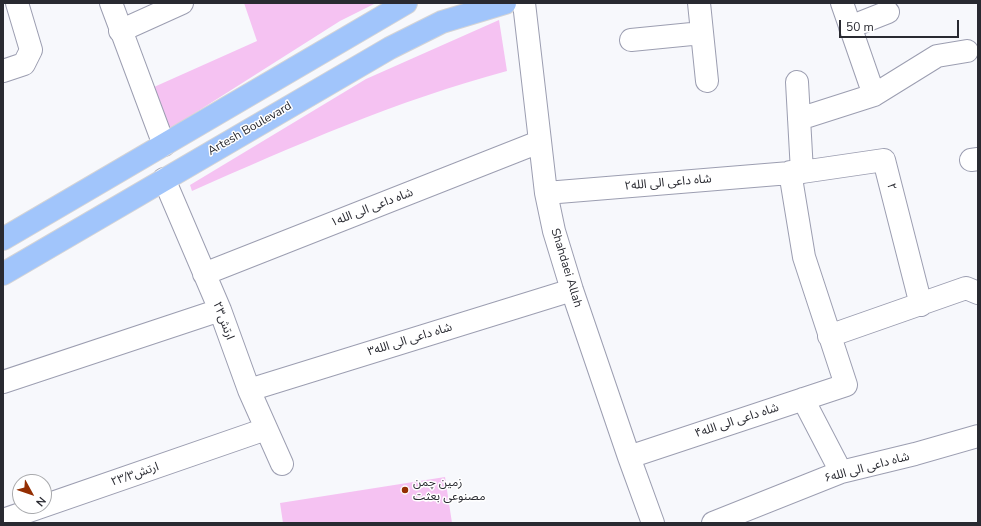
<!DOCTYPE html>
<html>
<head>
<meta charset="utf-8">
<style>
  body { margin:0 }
  #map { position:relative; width:981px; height:526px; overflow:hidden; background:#f7f8fc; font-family:"Nunito Sans",sans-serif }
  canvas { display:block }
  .frame { position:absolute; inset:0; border:4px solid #292a31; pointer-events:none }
  .north { position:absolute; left:12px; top:474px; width:40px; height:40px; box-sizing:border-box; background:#fff; border:1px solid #a9aaad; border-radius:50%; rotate:130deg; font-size:11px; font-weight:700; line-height:16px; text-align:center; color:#292a31 }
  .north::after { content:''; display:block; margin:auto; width:14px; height:18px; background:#942e02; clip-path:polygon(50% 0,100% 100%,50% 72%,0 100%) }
  .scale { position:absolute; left:839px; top:20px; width:120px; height:18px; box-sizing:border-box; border:2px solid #292a31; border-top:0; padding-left:5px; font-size:12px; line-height:14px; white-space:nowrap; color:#292a31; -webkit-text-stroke:3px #fff; paint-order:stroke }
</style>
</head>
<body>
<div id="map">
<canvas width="981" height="526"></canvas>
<div class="frame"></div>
<div class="north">N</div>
<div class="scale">50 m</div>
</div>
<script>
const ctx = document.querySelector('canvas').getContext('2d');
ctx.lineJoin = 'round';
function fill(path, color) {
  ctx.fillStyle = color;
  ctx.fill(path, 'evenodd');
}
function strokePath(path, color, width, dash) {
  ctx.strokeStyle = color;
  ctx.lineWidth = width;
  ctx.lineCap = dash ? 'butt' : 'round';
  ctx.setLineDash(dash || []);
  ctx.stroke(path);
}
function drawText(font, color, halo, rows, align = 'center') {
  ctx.font = font + ' "Nunito Sans","Noto Sans Arabic",sans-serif';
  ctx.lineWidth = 3;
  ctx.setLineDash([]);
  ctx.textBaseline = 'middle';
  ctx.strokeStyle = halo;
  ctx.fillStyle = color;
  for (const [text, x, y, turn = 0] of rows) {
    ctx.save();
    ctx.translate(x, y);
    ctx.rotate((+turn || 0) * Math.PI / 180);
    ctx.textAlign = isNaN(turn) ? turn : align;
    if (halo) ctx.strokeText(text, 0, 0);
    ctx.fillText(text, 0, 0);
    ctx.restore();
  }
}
const green = new Path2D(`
  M244,3H376L340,21L165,132L154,87L257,41Z
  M499,20L507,71C398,100 294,146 192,191L190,185L366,79Z
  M445,477L452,523H283L280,503Z`);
const minor = new Path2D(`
  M111,3L164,145
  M524,3L546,193L554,231L572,290L629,457L653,523
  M699,3L707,81
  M842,3L874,95
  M850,27L888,12
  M120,31L182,3
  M631,40L702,33
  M3,71L24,64L31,50L17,3
  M797,82L802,172
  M799,119L874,95L937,56L967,51
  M971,160L978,159
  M164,179L220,310L249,390L282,464
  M546,193L802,172L884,160L921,305
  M204,274L539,142
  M829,336L966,288L978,293
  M3,382L220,310
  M249,390L572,290
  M803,399L841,472
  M629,457L846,385L804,257L790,172
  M3,520L266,429
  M713,523L841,472L915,454L978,436`);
const major = new Path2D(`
  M3,239L406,3
  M3,274L390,48L442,22L505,3`);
const markers = [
  [405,490,4,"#942e02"]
];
const streetNames = [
  ["Artesh Boulevard",250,129,-30],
  ["شاه داعی الی الله۲",668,183,-5],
  ["۲",891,187,76],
  ["شاه داعی الی الله۱",372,208,-21],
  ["Shahdaei Allah",566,268,73],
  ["ارتش۲۳",223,321,69],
  ["شاه داعی الی الله۳",410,340,-17],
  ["شاه داعی الی الله۴",737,421,-18],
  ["شاه داعی الی الله۶",867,468,-15],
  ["۲۳/۳ارتش",135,475,-19]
];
const poiNames = [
  ["زمین چمن",413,483],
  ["مصنوعی بعثت",413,497]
];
fill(green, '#f5c2f2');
strokePath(minor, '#9c9eb1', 24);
strokePath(major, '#d4d4d6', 24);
strokePath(minor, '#fff', 22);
strokePath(major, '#a1c5fb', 22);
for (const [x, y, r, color] of markers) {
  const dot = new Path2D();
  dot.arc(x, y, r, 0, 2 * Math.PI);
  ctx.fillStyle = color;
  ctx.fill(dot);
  strokePath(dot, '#fff', 1.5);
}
drawText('12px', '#292a31', '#fff', streetNames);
drawText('12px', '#292a31', '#fff', poiNames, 'left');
</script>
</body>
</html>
